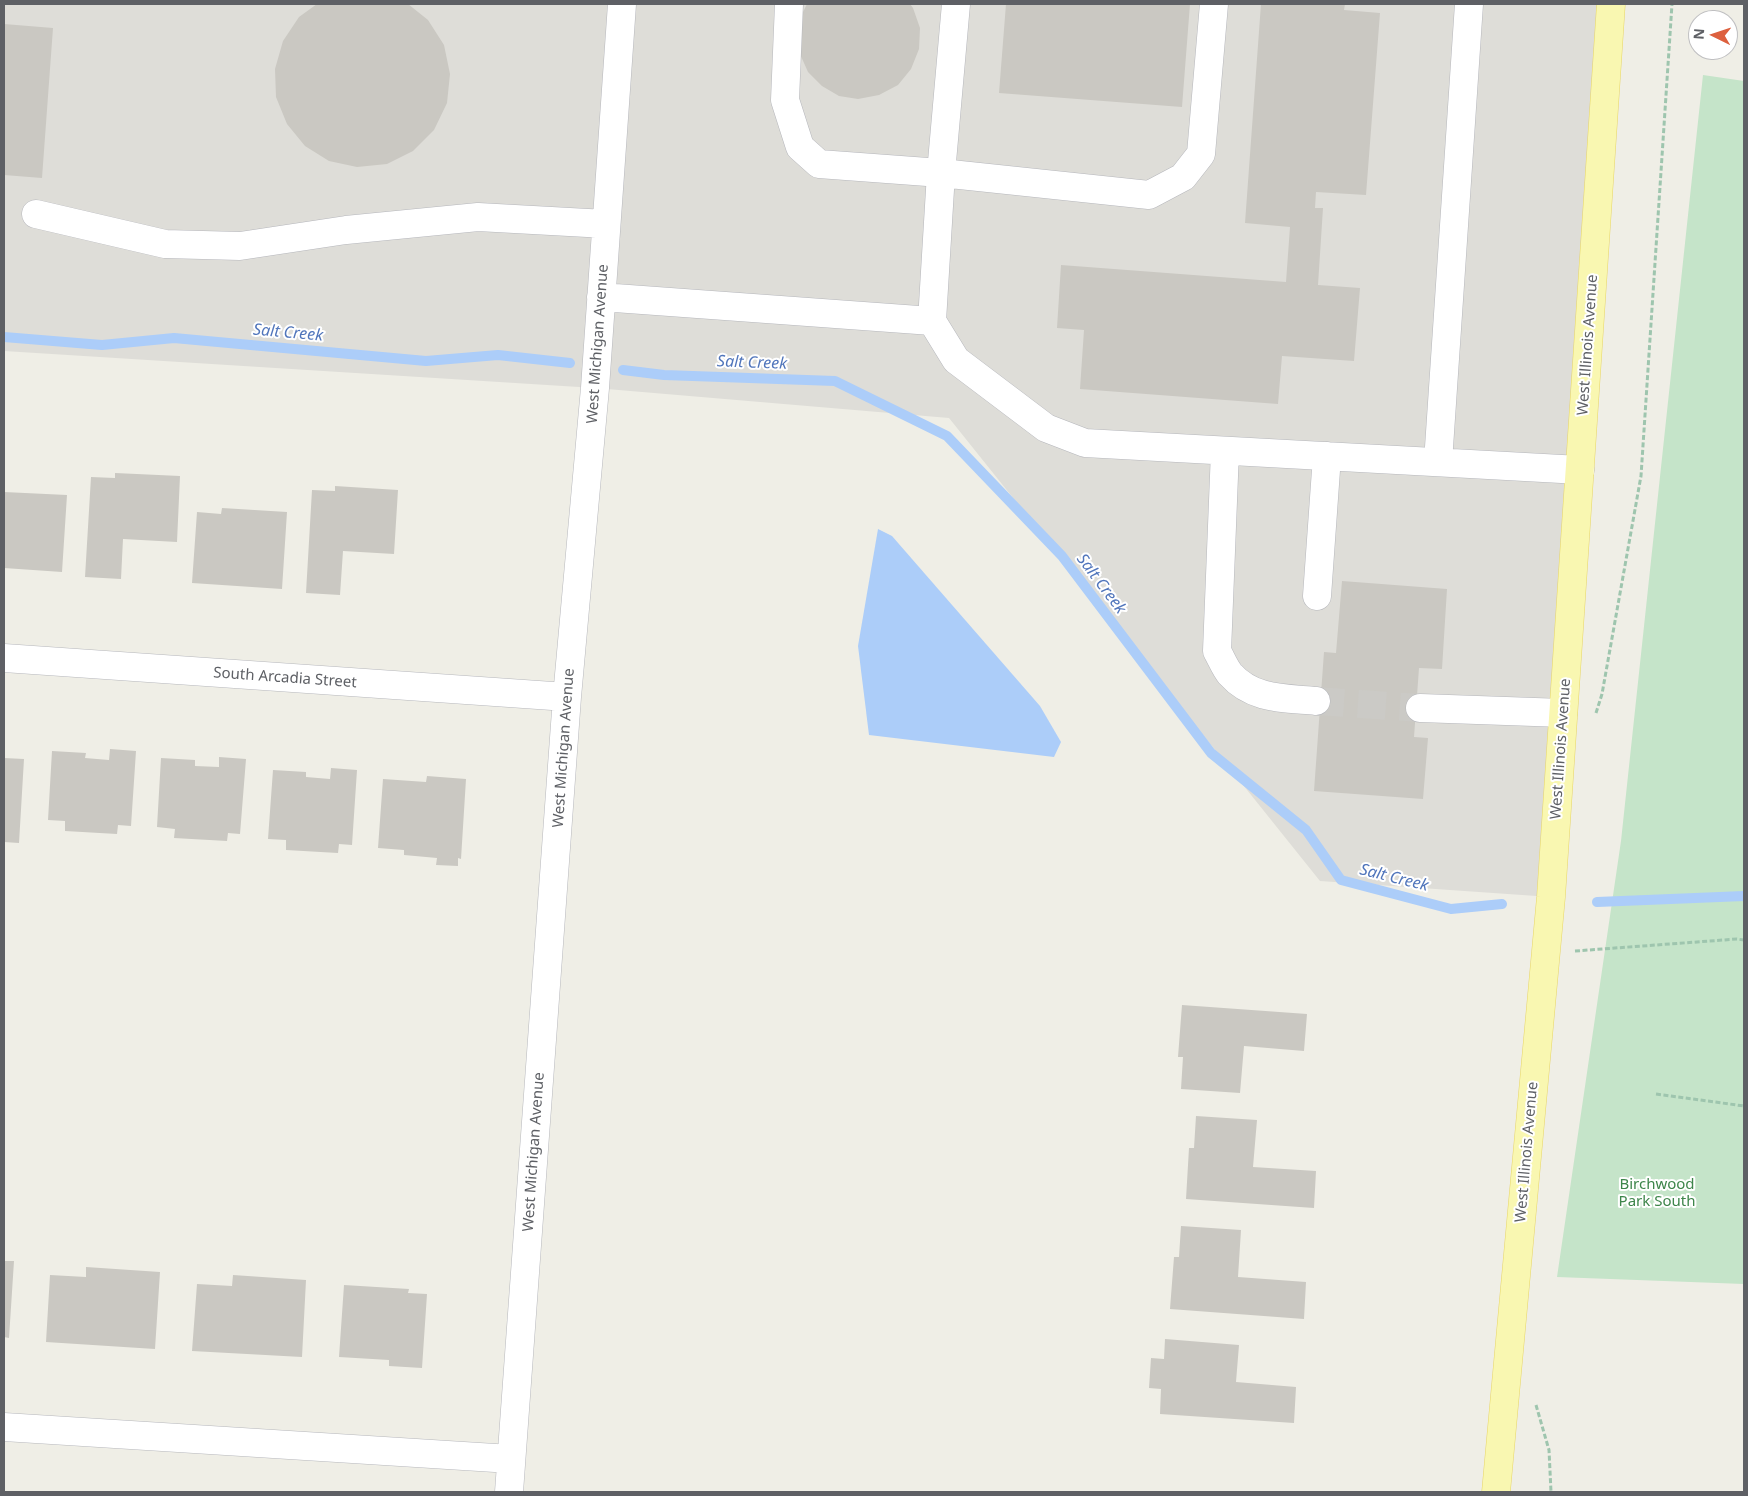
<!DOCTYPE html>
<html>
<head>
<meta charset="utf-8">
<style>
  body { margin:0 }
  #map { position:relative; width:1748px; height:1496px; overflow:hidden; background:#efeee6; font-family:"Noto Sans",sans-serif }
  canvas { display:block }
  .frame { position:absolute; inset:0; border:5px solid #5e6065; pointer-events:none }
  .north { position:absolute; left:1688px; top:10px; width:50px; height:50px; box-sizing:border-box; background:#fff; border:1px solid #bfbfc1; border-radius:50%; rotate:274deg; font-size:14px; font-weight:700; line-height:20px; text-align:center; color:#5e6065 }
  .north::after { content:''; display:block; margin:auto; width:18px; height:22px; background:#dd603e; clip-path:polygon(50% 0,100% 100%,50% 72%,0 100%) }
</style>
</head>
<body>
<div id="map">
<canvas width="1748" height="1496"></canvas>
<div class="frame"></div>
<div class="north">N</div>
</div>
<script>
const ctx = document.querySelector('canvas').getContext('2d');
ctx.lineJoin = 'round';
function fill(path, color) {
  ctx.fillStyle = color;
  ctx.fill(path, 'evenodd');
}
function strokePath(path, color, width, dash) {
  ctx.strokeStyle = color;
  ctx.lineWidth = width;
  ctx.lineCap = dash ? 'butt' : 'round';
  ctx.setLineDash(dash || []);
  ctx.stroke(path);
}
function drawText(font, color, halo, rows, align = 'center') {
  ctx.font = font + ' "Noto Sans",sans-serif';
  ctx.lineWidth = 4;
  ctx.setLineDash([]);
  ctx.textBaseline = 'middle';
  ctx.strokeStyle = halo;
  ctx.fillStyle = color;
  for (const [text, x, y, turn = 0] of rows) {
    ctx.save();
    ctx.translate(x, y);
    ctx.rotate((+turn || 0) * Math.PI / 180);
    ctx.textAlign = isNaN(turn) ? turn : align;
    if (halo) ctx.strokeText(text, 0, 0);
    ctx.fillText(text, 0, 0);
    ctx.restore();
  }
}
const industrial = new Path2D(`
  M4,4H1611L1551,897L1320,881L949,418L595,388L4,351Z`);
const green = new Path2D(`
  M1703,75L1744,81V1284L1557,1277L1621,841Z`);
const water = new Path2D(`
  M878,529L892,536L1040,706L1061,742L1054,757L869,735L858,646Z`);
const stream = new Path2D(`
  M4,337L102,345L174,338L426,361L498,355L570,363
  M623,370L664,375L835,381L947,436L1062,556L1211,753L1306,830L1341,880L1451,909L1502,904
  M1597,902L1744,896`);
const building = new Path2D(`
  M317,4H408L428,20L444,45L450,74L447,103L434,130L413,151L387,164L357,167L329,161L305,146L287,124L276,97L275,69L283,41L299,17Z
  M807,4H910L913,8L920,28L919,49L911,69L898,85L879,95L858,99L839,96L822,86L808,72L800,54L801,16Z
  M1006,4H1190L1182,107L999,93Z
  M1261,4H1345L1344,10L1380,13L1366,195L1316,192L1315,208H1323L1318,285L1360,288L1354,361L1282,356L1278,404L1080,389L1084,330L1057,328L1061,265L1286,282L1290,227L1245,223Z
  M4,24L53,28L42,178L4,175Z
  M115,473L180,476L177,542L123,539L121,579L85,577L91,477L115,478Z
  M335,486L398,490L394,554L343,551L340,595L306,593L312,490L335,491Z
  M4,492L67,495L62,572L4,568Z
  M222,508L287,512L282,589L192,583L197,512L221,514Z
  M1342,581L1447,589L1442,669L1419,668L1414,737L1428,738L1423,799L1314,791L1324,652L1336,653Z
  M110,749L136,751L131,826L118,825L117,834L65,831V821L48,820L52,751L86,753L85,758L109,760Z
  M219,757L246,759L240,834L228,833L227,841L174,838L175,829L157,827L161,758L195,760V766L219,767Z
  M4,758L24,759L19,843L4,842Z
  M331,768L357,770L352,845L339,844L338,853L286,850V840L268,839L273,770L306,772V777L330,779Z
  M427,776L466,779L461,859L458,858V866L436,865L437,858L404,855V850L378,848L383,779L426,782Z
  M1182,1005L1307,1014L1304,1051L1244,1046L1240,1093L1181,1089L1183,1057H1178Z
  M1196,1116L1257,1120L1253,1167L1316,1171L1314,1208L1186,1199L1189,1148H1194Z
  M1181,1226L1241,1230L1238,1277L1306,1282L1304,1319L1170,1309L1174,1257H1179Z
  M4,1261H14L9,1338L4,1337Z
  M86,1267L160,1272L155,1349L46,1342L50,1275L86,1277Z
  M233,1275L306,1280L302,1357L192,1351L197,1284L232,1286Z
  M344,1285L409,1289L408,1293L427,1294L422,1368L389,1366V1360L339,1357Z
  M1165,1339L1239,1345L1236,1382L1296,1387L1294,1423L1160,1414L1161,1389L1149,1388L1151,1358L1164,1359Z`);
const minorTunnel = new Path2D(`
  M1316,701L1420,708`);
const path = new Path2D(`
  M1596,713L1602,694L1641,476L1672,4
  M1575,951L1737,939L1744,940
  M1656,1094L1744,1106
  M1536,1405L1549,1450L1551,1492`);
const minor = new Path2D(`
  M789,4L785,100L800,147L819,164L941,173L1149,195L1183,177L1201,154L1214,4
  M956,4L941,173L932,321L956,360L1046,428L1085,443L1580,470
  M36,214L165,244L240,246L346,230L478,217L606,224
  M601,297L932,321
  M1225,451L1217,651C1221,658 1225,668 1230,674C1253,700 1284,698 1316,701
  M1438,462L1469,4
  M1317,596L1327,456
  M4,658L567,697
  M1420,708L1563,713
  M4,1427L511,1459
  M509,1492L567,697L595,388L622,4`);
const major = new Path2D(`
  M1496,1492L1551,897L1611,4`);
const streetNames = [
  ["West Michigan Avenue",598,344,-86],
  ["West Illinois Avenue",1588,345,-86],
  ["South Arcadia Street",285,678,4],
  ["West Michigan Avenue",564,748,-86],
  ["West Illinois Avenue",1561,749,-86],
  ["West Michigan Avenue",534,1152,-86],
  ["West Illinois Avenue",1527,1152,-85]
];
const parkNames = [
  ["Birchwood",1657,1185],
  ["Park South",1657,1202]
];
const waterNames = [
  ["Salt Creek",288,333,5],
  ["Salt Creek",752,363,2],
  ["Salt Creek",1101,584,53],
  ["Salt Creek",1394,878,14]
];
fill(industrial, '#deddd8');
fill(green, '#c5e4c9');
fill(water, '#accdf9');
strokePath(stream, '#accdf9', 10);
fill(building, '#cac8c2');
strokePath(minorTunnel, '#cbcac6', 28, [28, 14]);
strokePath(minor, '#b6b7bc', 29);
strokePath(major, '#e7d567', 29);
strokePath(path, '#9ec5ae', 3, [5, 2.5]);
strokePath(minor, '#fff', 28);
strokePath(major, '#f9f7b1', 28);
drawText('15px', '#5e6065', '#fff', streetNames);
drawText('15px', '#3d854a', '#fff', parkNames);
drawText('italic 16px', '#5075bb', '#fff', waterNames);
</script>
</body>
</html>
